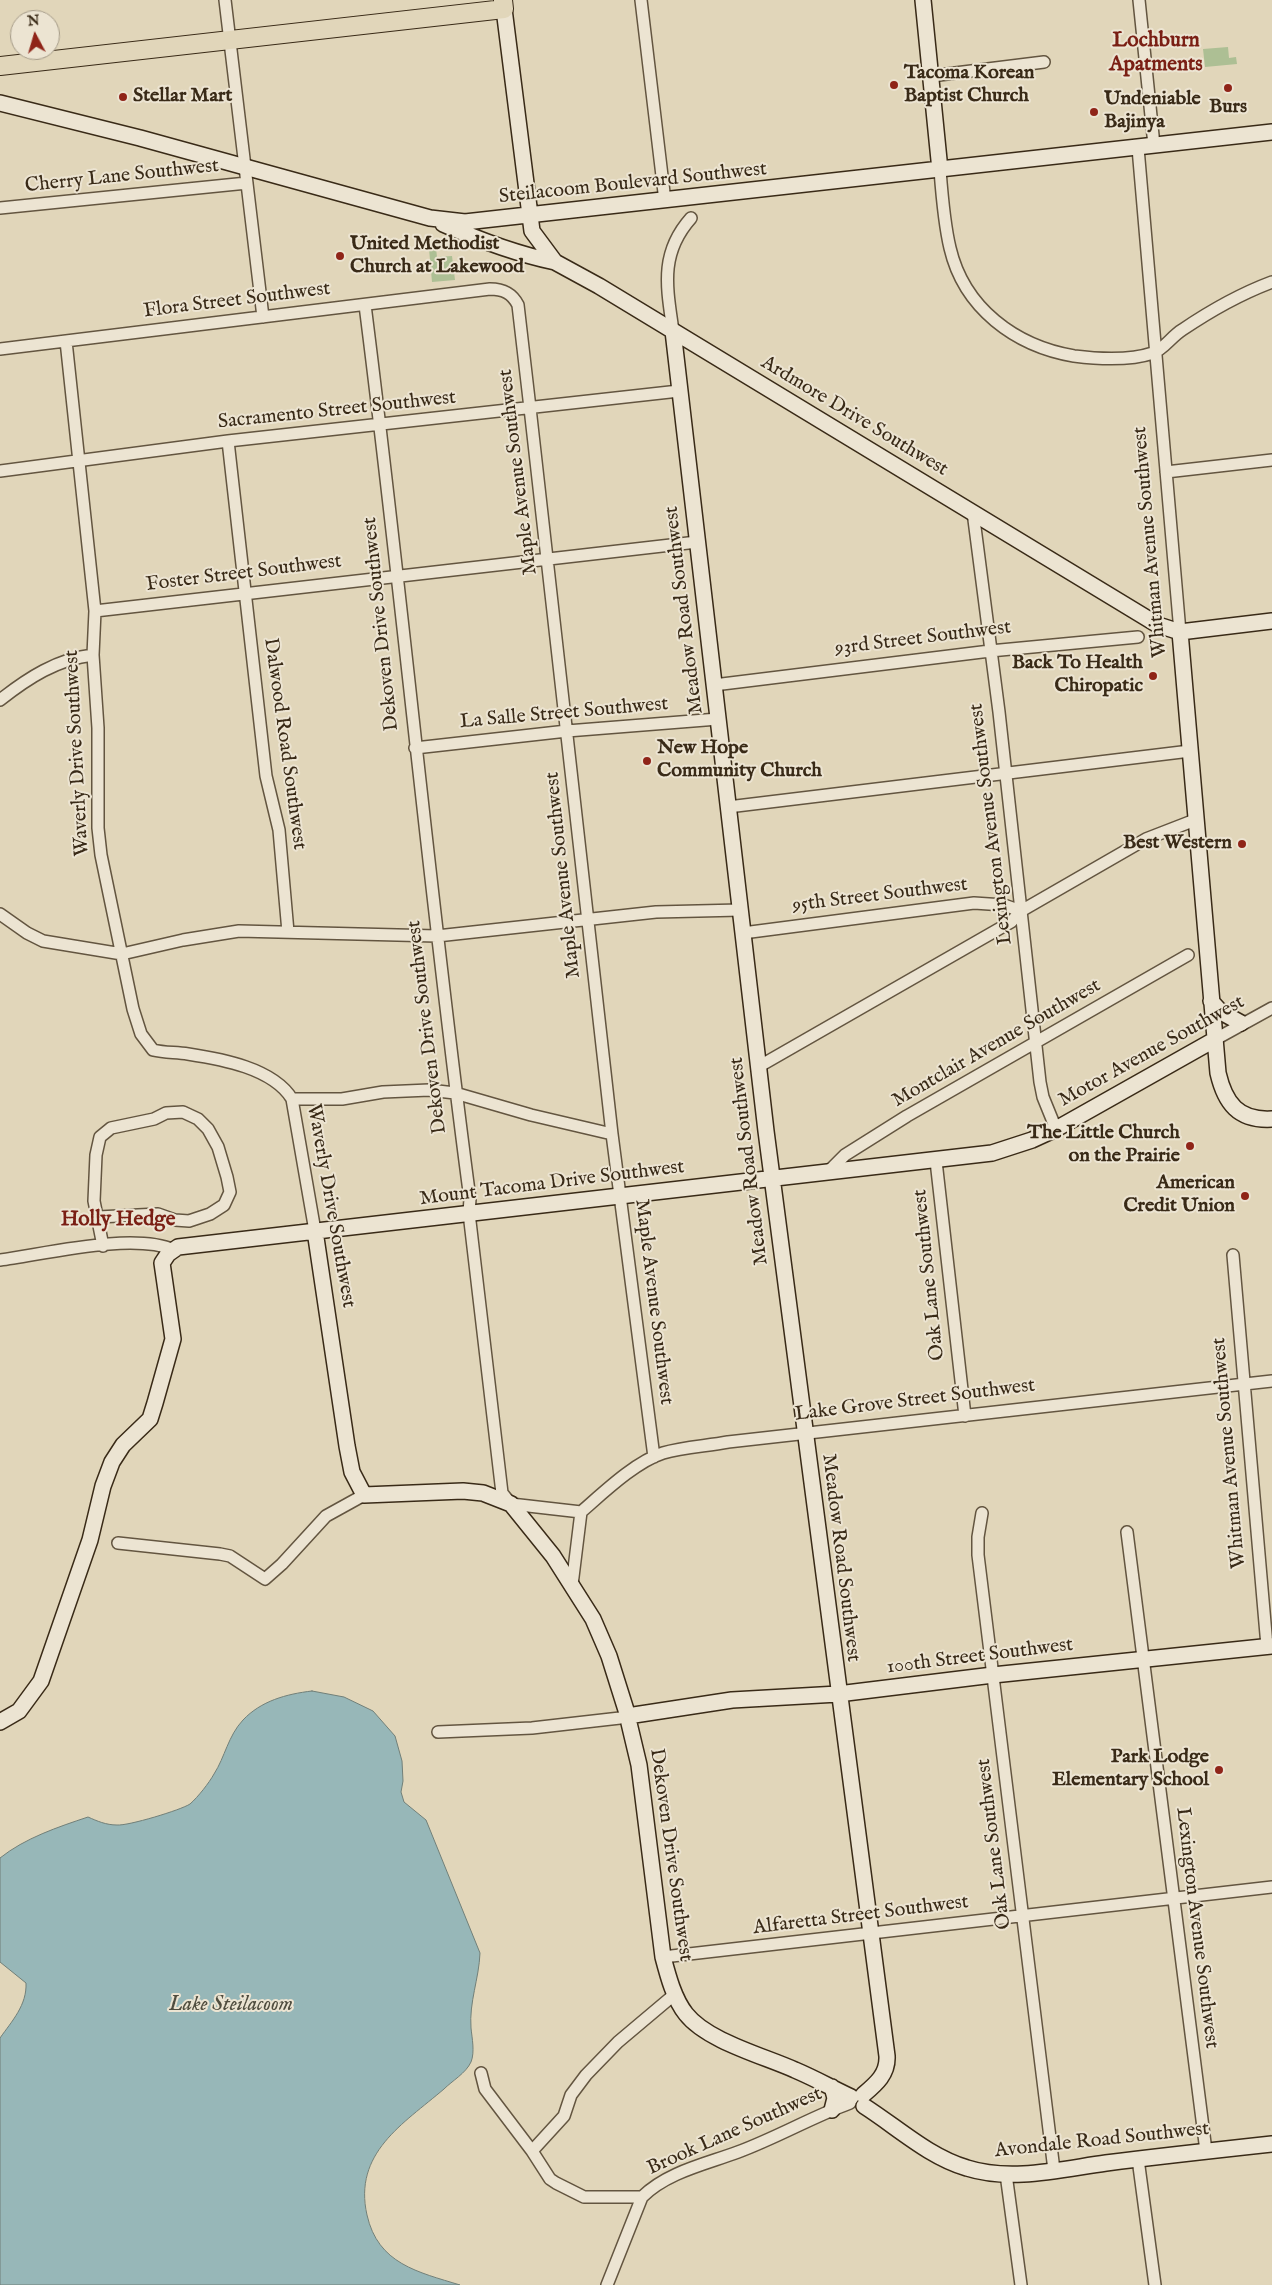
<!DOCTYPE html>
<html>
<head>
<meta charset="utf-8">
<style>
  body { margin:0 }
  #map { position:relative; width:1272px; height:2285px; overflow:hidden; background:#e1d6ba; font-family:"IM FELL English",serif }
  canvas { display:block }
  .north { position:absolute; left:10px; top:10px; width:50px; height:50px; box-sizing:border-box; background:#ece4d2; border:1px solid #a49a87; border-radius:50%; rotate:354deg; font-size:14px; font-weight:700; line-height:20px; text-align:center; color:#392a17 }
  .north::after { content:''; display:block; margin:auto; width:18px; height:22px; background:#8f2418; clip-path:polygon(50% 0,100% 100%,50% 72%,0 100%) }
</style>
</head>
<body>
<div id="map">
<canvas width="1272" height="2285"></canvas>
<div class="north">N</div>
</div>
<script>
const ctx = document.querySelector('canvas').getContext('2d');
ctx.lineJoin = 'round';
function fill(path, color) {
  ctx.fillStyle = color;
  ctx.fill(path, 'evenodd');
}
function strokePath(path, color, width, dash) {
  ctx.strokeStyle = color;
  ctx.lineWidth = width;
  ctx.lineCap = dash ? 'butt' : 'round';
  ctx.setLineDash(dash || []);
  ctx.stroke(path);
}
function drawText(font, color, halo, rows, align = 'center') {
  ctx.font = font + ' "IM FELL English",serif';
  ctx.lineWidth = 4;
  ctx.setLineDash([]);
  ctx.textBaseline = 'middle';
  ctx.strokeStyle = halo;
  ctx.fillStyle = color;
  for (const [text, x, y, turn = 0] of rows) {
    ctx.save();
    ctx.translate(x, y);
    ctx.rotate((+turn || 0) * Math.PI / 180);
    ctx.textAlign = isNaN(turn) ? turn : align;
    if (halo) ctx.strokeText(text, 0, 0);
    ctx.fillText(text, 0, 0);
    ctx.restore();
  }
}
const green = new Path2D(`
  M1228,47L1229,58L1236,57L1237,64L1205,67L1203,49Z
  M436,248L437,257L452,256L455,280L432,282L429,249Z`);
const water = new Path2D(`
  M312,1691L344,1697L373,1711L395,1736L402,1761L403,1781L401,1792L404,1802L426,1820L480,1953C479,1979 469,2002 471,2028C472,2038 475,2052 471,2062C466,2073 452,2081 444,2089C403,2124 353,2153 367,2215C378,2264 418,2272 460,2285H0V2038C12,2021 27,2005 26,1983L0,1962V1858C25,1838 58,1827 88,1817C97,1821 106,1825 117,1825C128,1826 181,1810 190,1804C198,1797 209,1783 214,1774C225,1757 228,1736 243,1720C261,1701 286,1694 312,1691Z`);
const street = new Path2D(`
  M225,0L263,317
  M641,0L665,201
  M1139,0L1154,145
  M931,76L1044,62
  M1138,148L1180,632
  M940,170C942,196 944,223 950,248C964,308 1015,346 1074,356C1098,359 1129,361 1153,353C1163,350 1172,336 1182,330C1210,311 1240,294 1272,282
  M0,208L247,183
  M365,305C403,602 430,901 470,1199L469,1213L502,1493L511,1504L581,1512C603,1493 635,1462 663,1453C683,1447 707,1446 728,1442L1272,1381
  M673,331C667,288 659,254 691,218
  M66,341L95,611L93,655L98,728V828L101,855L133,1009L141,1034L153,1050C165,1053 176,1052 188,1054C221,1059 273,1068 292,1099L315,1231
  M0,349L490,289C503,289 512,293 518,305L530,408L612,1134L654,1457
  M228,441L266,776L279,830L288,932
  M0,471L228,441L679,391
  M1166,472L1272,460
  M973,512L999,712L1040,1082L1043,1097L1056,1129
  M95,611L697,542
  M714,685L990,651L1138,637
  M0,700C28,678 57,659 93,655
  M415,748L567,731L718,719
  M728,807L1190,751
  M0,914L27,933L43,941L122,954L183,940L239,931L437,936L656,912L740,910
  M743,933L974,903L1004,905L1021,911
  M1214,1040L1272,1008
  M758,1067L1011,922L1021,911L1146,839L1195,820
  M292,1099H342L383,1092L429,1090L455,1093L531,1115L612,1134
  M936,1161L965,1416
  M829,1171L845,1155L907,1116L1188,955
  M98,1217L158,1214L175,1220L189,1221L210,1214L224,1205L230,1192L227,1177L218,1147L208,1129L198,1119L183,1112L166,1113L154,1119L111,1128L100,1137L96,1155L94,1201L103,1246
  M1233,1255L1267,1646
  M0,1260C45,1254 133,1232 174,1250
  M982,1513L978,1537V1555L1054,2170
  M1127,1532L1206,2151
  M118,1543L220,1554L230,1556L265,1579L282,1564L326,1516L364,1495
  M572,1585L581,1512
  M438,1732L532,1728L620,1718
  M663,1957L1272,1887
  M481,2073L485,2089L532,2151L550,2179L556,2183L584,2197H642
  M532,2151L564,2116L571,2095L586,2075L618,2042L675,1994
  M1138,2159L1155,2285
  M1006,2174L1021,2285
  M607,2285L642,2197C667,2172 706,2164 738,2152C776,2138 812,2117 850,2103`);
const secondary = new Path2D(`
  M923,0L940,170
  M504,9L532,231L555,262L599,286L1158,625L1180,632L1272,621
  M0,103L140,138L430,218L465,222L1272,132
  M443,224C479,240 517,254 555,262
  M673,331L766,1131L887,2056C888,2074 876,2084 863,2095
  M1180,632L1218,1073C1225,1103 1238,1121 1272,1119
  M1211,1001L1221,1012L1241,1023
  M315,1231L347,1446L352,1472L364,1495L463,1491L483,1493L511,1504L553,1556L593,1619L609,1656L626,1710
  M634,1715L732,1700L838,1694L993,1675L1272,1646
  M0,1722L19,1711L41,1681L90,1540L103,1486L112,1462L123,1445L150,1419L155,1403L173,1339L162,1263L168,1254L178,1247L992,1153L1032,1140L1056,1129L1214,1040
  M629,1723L639,1765L663,1957C668,1976 674,1999 686,2014C707,2041 764,2056 795,2070C814,2078 832,2088 851,2097
  M832,2087L835,2098L832,2110
  M864,2106C897,2127 929,2157 967,2168C1011,2182 1062,2169 1106,2163C1162,2156 1217,2150 1272,2144`);
const primary = new Path2D(`
  M0,66L504,9L503,0`);
const markers = [
  [894,85,5,"#8f2418"],
  [1228,88,5,"#8f2418"],
  [123,97,5,"#8f2418"],
  [1094,112,5,"#8f2418"],
  [340,256,5,"#8f2418"],
  [1153,676,5,"#8f2418"],
  [647,761,5,"#8f2418"],
  [1242,844,5,"#8f2418"],
  [1190,1146,5,"#8f2418"],
  [1245,1196,5,"#8f2418"],
  [1219,1770,5,"#8f2418"]
];
const poiNames = [
  ["Tacoma Korean",904,74],
  ["Baptist Church",904,97],
  ["Stellar Mart",133,97],
  ["Undeniable",1104,100],
  ["Bajinya",1104,123],
  ["Burs",1228,108,"center"],
  ["United Methodist",350,245],
  ["Church at Lakewood",350,268],
  ["Back To Health",1143,664,"right"],
  ["Chiropatic",1143,687,"right"],
  ["New Hope",657,749],
  ["Community Church",657,772],
  ["Best Western",1232,844,"right"],
  ["The Little Church",1180,1134,"right"],
  ["on the Prairie",1180,1157,"right"],
  ["American",1235,1184,"right"],
  ["Credit Union",1235,1207,"right"],
  ["Park Lodge",1209,1758,"right"],
  ["Elementary School",1209,1781,"right"]
];
const streetNames = [
  ["Cherry Lane Southwest",122,177,-6],
  ["Steilacoom Boulevard Southwest",633,184,-6],
  ["Flora Street Southwest",237,301,-7],
  ["Sacramento Street Southwest",337,411,-6],
  ["Ardmore Drive Southwest",854,417,31],
  ["Maple Avenue Southwest",519,472,-97],
  ["Whitman Avenue Southwest",1151,542,-95],
  ["Foster Street Southwest",244,574,-7],
  ["Meadow Road Southwest",685,610,-97],
  ["Dekoven Drive Southwest",382,624,-96],
  ["93rd Street Southwest",923,639,-7],
  ["La Salle Street Southwest",564,714,-5],
  ["Dalwood Road Southwest",284,744,82],
  ["Waverly Drive Southwest",78,753,-93],
  ["Lexington Avenue Southwest",992,824,-97],
  ["Maple Avenue Southwest",564,875,-96],
  ["95th Street Southwest",880,896,-7],
  ["Dekoven Drive Southwest",428,1027,-97],
  ["Montclair Avenue Southwest",997,1044,-30],
  ["Motor Avenue Southwest",1152,1052,-29],
  ["Meadow Road Southwest",750,1161,-97],
  ["Mount Tacoma Drive Southwest",552,1184,-7],
  ["Waverly Drive Southwest",330,1206,80],
  ["Oak Lane Southwest",930,1275,-96],
  ["Maple Avenue Southwest",653,1302,83],
  ["Lake Grove Street Southwest",915,1401,-7],
  ["Whitman Avenue Southwest",1230,1453,-95],
  ["Meadow Road Southwest",840,1558,83],
  ["100th Street Southwest",980,1657,-7],
  ["Oak Lane Southwest",995,1844,-97],
  ["Dekoven Drive Southwest",670,1855,82],
  ["Alfaretta Street Southwest",861,1916,-7],
  ["Lexington Avenue Southwest",1196,1928,83],
  ["Brook Lane Southwest",735,2132,-24],
  ["Avondale Road Southwest",1102,2141,-6]
];
const neighbourhoodNames = [
  ["Lochburn",1156,42],
  ["Apatments",1156,66],
  ["Holly Hedge",118,1221]
];
const waterNames = [
  ["Lake Steilacoom",231,2006]
];
fill(green, '#adbf94');
fill(water, '#97b7b8');
strokePath(water, '#717f78', 1);
strokePath(street, '#635540', 14);
strokePath(secondary, '#392a17', 18);
strokePath(primary, '#392a17', 20);
strokePath(street, '#ece4d2', 11);
strokePath(secondary, '#ece4d2', 15);
strokePath(primary, '#e1d6ba', 18);
for (const [x, y, r, color] of markers) {
  const dot = new Path2D();
  dot.arc(x, y, r, 0, 2 * Math.PI);
  ctx.fillStyle = color;
  ctx.fill(dot);
  strokePath(dot, '#ece4d2', 2);
}
drawText('bold 20px', '#392a17', '#ece4d2', poiNames, 'left');
drawText('20px', '#392a17', '#ece4d2', streetNames);
drawText('bold 21px', '#7a1f14', '#ece4d2', neighbourhoodNames);
drawText('italic 21px', '#504d3f', '#ece4d2', waterNames);
</script>
</body>
</html>
